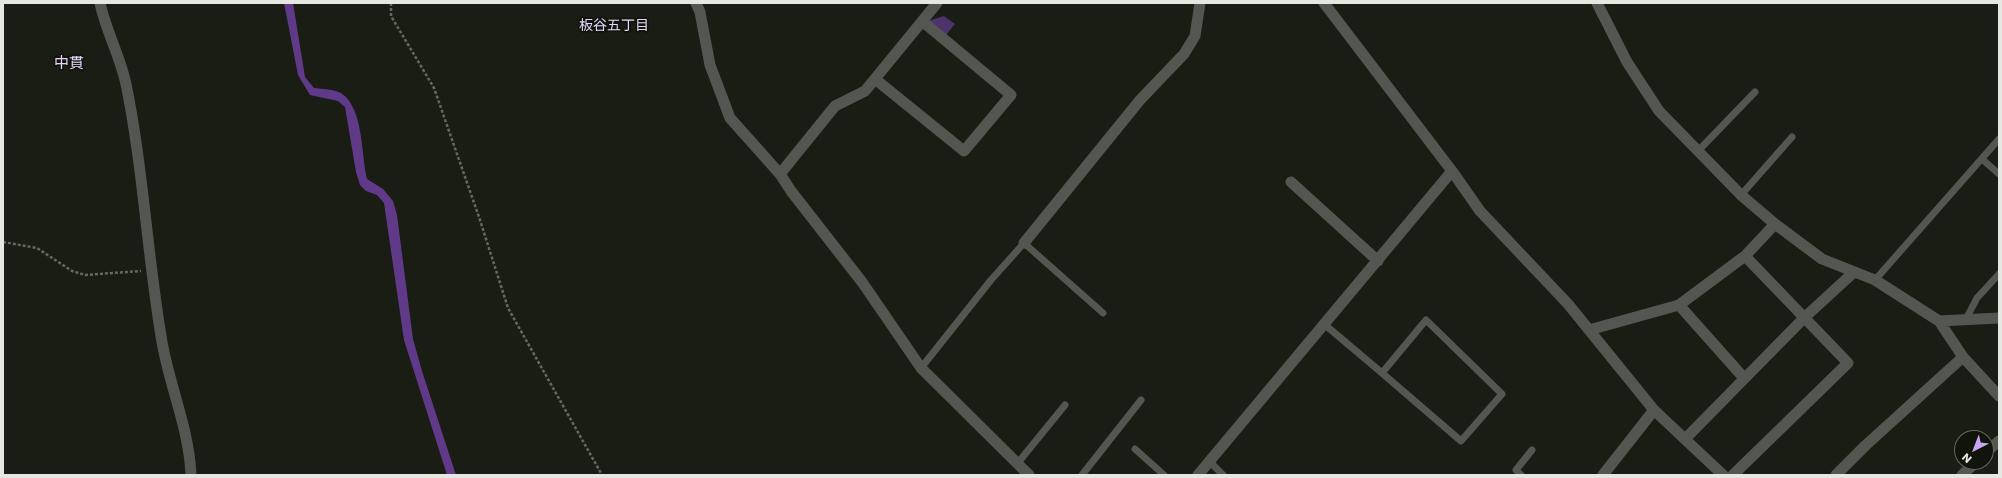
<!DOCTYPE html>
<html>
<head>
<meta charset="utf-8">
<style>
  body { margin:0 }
  #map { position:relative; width:2002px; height:478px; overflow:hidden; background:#1a1d13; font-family:Poppins,sans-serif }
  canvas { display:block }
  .frame { position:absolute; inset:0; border:4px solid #e5e8e0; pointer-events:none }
  .north { position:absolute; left:1954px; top:430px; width:40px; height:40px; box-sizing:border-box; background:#11140a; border:1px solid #666960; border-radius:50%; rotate:222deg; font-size:11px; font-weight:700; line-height:16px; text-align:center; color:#e5e8e0 }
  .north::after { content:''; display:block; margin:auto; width:14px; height:18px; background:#c6a6f0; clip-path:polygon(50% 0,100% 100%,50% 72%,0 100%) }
</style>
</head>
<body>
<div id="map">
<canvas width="2002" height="478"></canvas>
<div class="frame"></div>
<div class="north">N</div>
</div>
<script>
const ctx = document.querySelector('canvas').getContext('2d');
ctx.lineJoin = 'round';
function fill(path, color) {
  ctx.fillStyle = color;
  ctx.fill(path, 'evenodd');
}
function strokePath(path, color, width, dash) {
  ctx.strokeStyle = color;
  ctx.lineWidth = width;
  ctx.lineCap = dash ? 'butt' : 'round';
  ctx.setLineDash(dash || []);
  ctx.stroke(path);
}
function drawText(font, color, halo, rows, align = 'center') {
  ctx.font = font + ' Poppins,"Noto Sans JP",sans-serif';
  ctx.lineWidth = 3.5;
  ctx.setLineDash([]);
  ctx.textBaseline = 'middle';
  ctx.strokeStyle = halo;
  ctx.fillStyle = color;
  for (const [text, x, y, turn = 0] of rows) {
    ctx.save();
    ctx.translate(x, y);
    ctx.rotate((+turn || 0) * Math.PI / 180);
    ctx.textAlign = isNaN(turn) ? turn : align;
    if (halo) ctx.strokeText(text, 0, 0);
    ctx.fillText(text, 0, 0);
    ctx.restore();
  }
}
const green = new Path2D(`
  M944,16L955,24L946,35L928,21Z`);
const water = new Path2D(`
  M284,3H293L305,77L314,88C322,89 334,89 341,93C364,108 361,155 367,179L383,189L393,201L397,215L413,339L422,371L456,475H447L404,340L384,203L377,195L366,191L360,185L356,172L345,107L338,101L310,95L298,75Z`);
const path = new Path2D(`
  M391,3V16L434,88L479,217L508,308L602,475
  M3,242L37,248L72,271L85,275L141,271`);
const service = new Path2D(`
  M1698,151L1755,92
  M1982,159L1999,174
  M1741,195L1792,137
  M1875,280L1999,139
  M1965,321L1977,298L1999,274
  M1324,324L1382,373L1426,320L1502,394L1461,441L1382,373
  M921,368L991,280L1024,243L1103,313
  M1135,449L1164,475
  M1209,461L1223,475
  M1017,464L1065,405
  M1082,475L1141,400
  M1521,475L1516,470L1532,450`);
const minor = new Path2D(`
  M100,3C106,31 120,56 126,84C143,167 147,252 161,336C168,383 189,427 191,475
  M696,3L700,12L710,65L730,118L780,174L791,191L862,282L921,368L1029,475
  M1324,3L1452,171L1480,211L1568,304L1654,410L1723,475
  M1597,3L1627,62L1659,111L1741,195L1775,224L1822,259L1875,280L1939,321L1963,357L1999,396
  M875,79L964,151L1011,95L922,21
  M780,174L835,106L865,91L937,3
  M1291,182L1378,261
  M1024,243L1140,100L1184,54L1195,36L1200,3
  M1679,305L1744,378
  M1939,321L1999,318
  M1589,330L1679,305L1745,256L1775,224
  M1685,439L1804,318L1854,272
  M1986,452L1999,441
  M1198,475L1452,171
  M1603,475L1654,410
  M1733,475L1848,363L1745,256
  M1836,475L1866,445L1963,357
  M1962,475L1976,462`);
const neighbourhoodNames = [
  ["板谷五丁目",614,26]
];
const quarterNames = [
  ["中貫",69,64]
];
fill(green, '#4d336c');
fill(water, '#603a89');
strokePath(path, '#65685f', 2.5, [3, 2]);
strokePath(service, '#545651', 7);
strokePath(minor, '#545651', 11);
drawText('14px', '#e5d4fe', '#11140a', neighbourhoodNames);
drawText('15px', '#e5d4fe', '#11140a', quarterNames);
</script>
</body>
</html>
